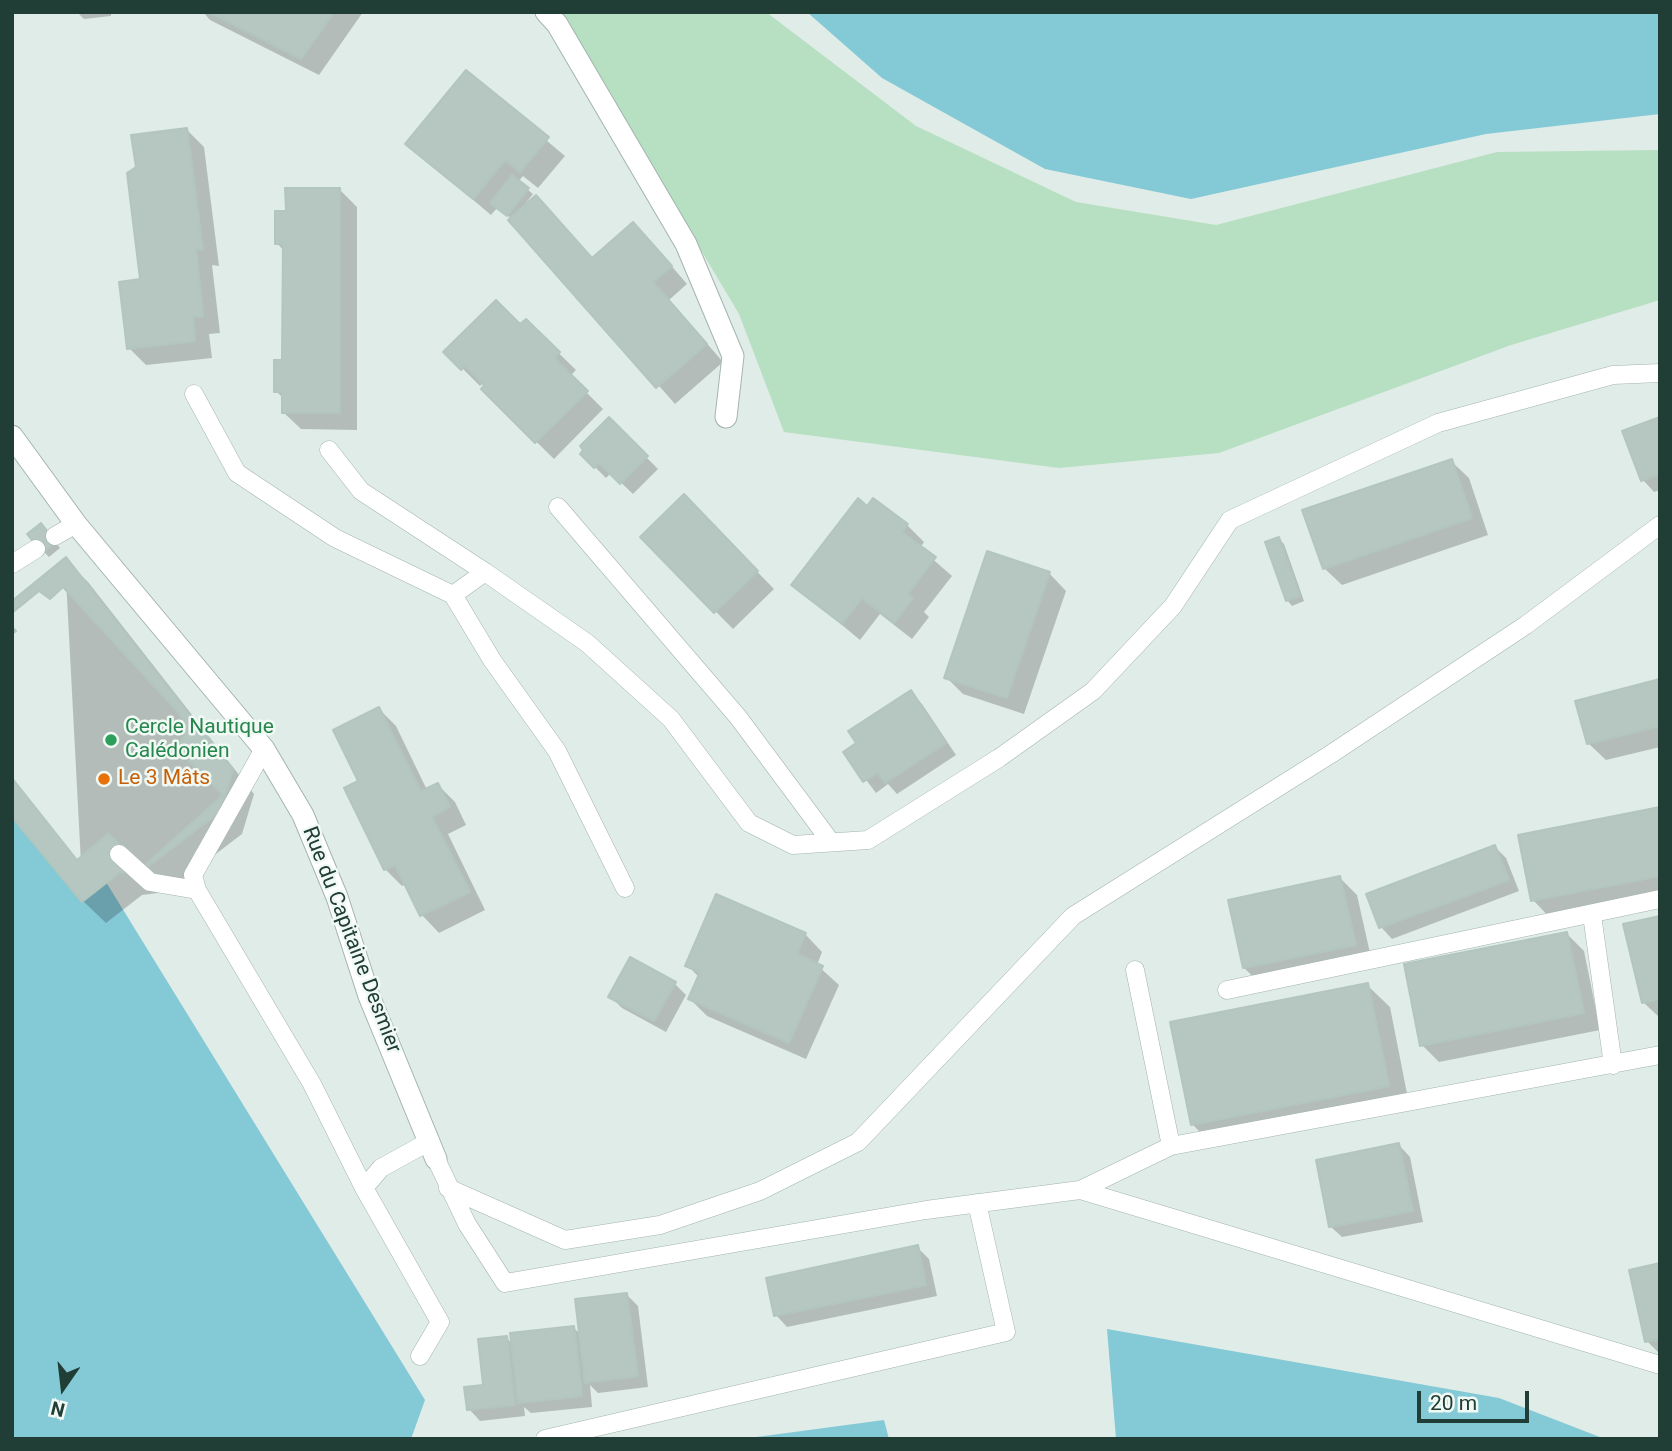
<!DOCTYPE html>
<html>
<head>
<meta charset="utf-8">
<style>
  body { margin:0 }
  #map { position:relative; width:1672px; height:1451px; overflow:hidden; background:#e0ece7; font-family:Roboto,sans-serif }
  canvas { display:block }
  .frame { position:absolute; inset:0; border:14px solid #203e36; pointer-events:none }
  .north { position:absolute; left:28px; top:1353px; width:70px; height:70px; -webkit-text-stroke:5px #f1f9f5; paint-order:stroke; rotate:194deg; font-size:19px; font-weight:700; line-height:28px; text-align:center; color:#203e36 }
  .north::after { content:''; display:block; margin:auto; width:24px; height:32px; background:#203e36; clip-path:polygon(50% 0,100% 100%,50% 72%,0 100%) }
  .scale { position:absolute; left:1417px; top:1391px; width:112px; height:32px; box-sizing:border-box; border:4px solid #203e36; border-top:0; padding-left:9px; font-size:21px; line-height:24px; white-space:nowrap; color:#203e36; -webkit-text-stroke:5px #f1f9f5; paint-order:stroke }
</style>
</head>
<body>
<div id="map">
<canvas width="1672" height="1451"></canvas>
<div class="frame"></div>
<div class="north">N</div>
<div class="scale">20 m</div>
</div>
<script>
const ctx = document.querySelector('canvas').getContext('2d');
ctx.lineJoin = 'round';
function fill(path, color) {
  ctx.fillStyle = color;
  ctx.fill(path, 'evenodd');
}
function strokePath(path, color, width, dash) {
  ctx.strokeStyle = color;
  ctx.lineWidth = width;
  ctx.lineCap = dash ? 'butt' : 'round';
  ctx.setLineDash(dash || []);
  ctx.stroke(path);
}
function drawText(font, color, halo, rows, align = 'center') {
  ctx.font = font + ' Roboto,sans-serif';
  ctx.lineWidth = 5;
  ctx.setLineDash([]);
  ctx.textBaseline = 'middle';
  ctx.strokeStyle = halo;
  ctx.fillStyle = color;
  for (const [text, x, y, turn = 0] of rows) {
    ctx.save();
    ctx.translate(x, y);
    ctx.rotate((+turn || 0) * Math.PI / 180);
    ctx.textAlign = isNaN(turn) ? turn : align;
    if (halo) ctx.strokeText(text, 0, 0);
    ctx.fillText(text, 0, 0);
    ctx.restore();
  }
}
const green = new Path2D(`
  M559,12H766L916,126L1076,202L1216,225L1497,152L1660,150V300L1511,345L1219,453L1059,468L784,432L739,314Z`);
const water = new Path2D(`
  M807,12H1660V114L1486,134L1191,199L1045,169L882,78Z
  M12,817L106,882L425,1400L411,1439H12Z
  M1107,1329L1499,1398L1605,1439H1116Z
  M884,1420L889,1439H748L749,1438Z`);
const shadow = new Path2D(`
  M77,12H111V16L84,19Z
  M203,12H363L319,75L210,20Z
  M466,73L565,156L538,188L523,176L518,182L533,194L525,204L593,259L650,241L687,284L669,300L723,362L675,404L512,219L497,208L491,215L407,144Z
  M186,129L204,147L219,266L212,265L220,333L209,334L212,358L146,365L129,348L142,281Z
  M340,190L357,207V430L301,429L283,412L284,399L276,391L284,362V251L277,243Z
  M526,321L576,370L570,376L603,409L554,459L483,389L486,385L484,382L480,386L446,352L520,327Z
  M1660,419V490L1654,492L1643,480Z
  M609,420L658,469L633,494L611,473L606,478L582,454Z
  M1451,461L1469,478L1488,535L1342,585L1324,568Z
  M867,508L907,525L924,542L920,548L952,576L924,612L929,617L912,639L880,614L860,640L794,585Z
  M701,514L774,589L733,629L642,537Z
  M46,531L60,548L49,557L44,552Z
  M1279,539L1284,544L1304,601L1292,606L1287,600Z
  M65,560L88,582L254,794L242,834L166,892L142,895L106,923L83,901Z
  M1049,573L1066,591L1024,714L963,694L946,677Z
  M1660,681V747L1606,760L1588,743Z
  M911,693L922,704L956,755L897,794L888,784L876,793L845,752L858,744Z
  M379,709L396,726L427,790L438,785L455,802L466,825L448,834L485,910L439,933L422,915L406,884L402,886L385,869L360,782Z
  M1660,809V902L1555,923L1533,900Z
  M1495,847L1506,858L1519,891L1392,939L1381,927L1368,895Z
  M1340,878L1357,895L1372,962L1262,985L1244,968Z
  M1660,917V1018L1643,1002Z
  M805,934L822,952L817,965L839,985L806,1059L707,1016L690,999L700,978L687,965Z
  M1567,934L1584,951L1600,1030L1439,1062L1422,1045Z
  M675,984L686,995L666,1032L622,1008L610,996Z
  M1367,985L1390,1007L1410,1109L1215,1147L1192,1124Z
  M1399,1145L1410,1157L1423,1222L1342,1237L1330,1226Z
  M917,1247L929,1259L937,1296L787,1327L776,1315Z
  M1660,1265V1354L1647,1341Z
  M627,1295L638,1306L648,1387L598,1393L590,1385L592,1407L531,1413L524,1407L525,1416L480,1421L469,1409L485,1386L506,1338L513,1344L573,1327L581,1335Z`);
const building = new Path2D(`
  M209,12H334L301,59Z
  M466,70L549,137L520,172L505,160L473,199L405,144Z
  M187,128L203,250L196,249L203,316L193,317L195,341L127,349L119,282L140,279L127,173L136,167L131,135Z
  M512,175L529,188L507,216L490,203Z
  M285,188H340V413H282V392H274V360H282L283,244H275V211H286Z
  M536,195L592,258L633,222L672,266L653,282L707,344L656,388L508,220Z
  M496,300L520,324L526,319L560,352L554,358L588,391L535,443L481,389L484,385L465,366L461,370L443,352Z
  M609,417L648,456L620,484L599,463L594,468L580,454L583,450L580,446Z
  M1660,417V474L1641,481L1622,431Z
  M1452,459L1472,518L1323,569L1302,510Z
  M684,494L758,571L714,613L640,537Z
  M858,498L867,506L873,498L908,524L902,532L936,557L908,594L913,598L894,623L862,598L842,624L791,585Z
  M41,523L56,542L42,553L27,534Z
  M1279,537L1300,596L1286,601L1265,542Z
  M987,551L1050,572L1007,698L944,678Z
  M66,557L233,770L220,812L143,870L119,873L82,902L12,817V601Z
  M63,587L179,713L186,732L177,749L223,795L144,866L108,834L77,860L12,778V634L16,631L12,627V613L39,591L50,599Z
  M1660,679V726L1587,744L1575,701Z
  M911,690L946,743L885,783L878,773L863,782L843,752L856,743L848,731Z
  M379,707L421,791L438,783L450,807L432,817L470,892L420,916L395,865L384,870L344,788L358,781L333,730Z
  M1660,807V876L1531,901L1518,835Z
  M1495,845L1509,880L1379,928L1366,894Z
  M1340,876L1356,945L1243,968L1228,900Z
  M716,894L806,933L797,954L823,966L789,1043L688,999L700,972L685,966Z
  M1660,916V999L1642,1003L1623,924Z
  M1567,932L1584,1013L1420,1046L1404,964Z
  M630,957L676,982L654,1021L608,997Z
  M1368,983L1389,1086L1191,1125L1170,1022Z
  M1399,1143L1413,1211L1329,1227L1316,1160Z
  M918,1245L926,1285L774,1316L766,1278Z
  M1660,1263V1339L1645,1342L1629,1270Z
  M627,1293L638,1376L585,1383L575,1299Z
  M574,1326L582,1396L518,1403L510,1333Z
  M507,1336L515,1405L467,1410L464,1387L483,1385L478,1339Z`);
const service = new Path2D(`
  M194,394L237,473L335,538L453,595L492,660L557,751L625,888
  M329,450L361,491L485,572L587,643L671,719L749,823L793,845L868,840L999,758L1093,691L1173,606L1230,520L1438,423L1613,375L1660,373
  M558,507L738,717L831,842
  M55,536L76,524
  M12,564L36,549
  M453,595L485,572
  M119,854L150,882L197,890L312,1084L364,1188
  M197,890L193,875L264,749
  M1592,915L1613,1065
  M1135,970L1171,1146
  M1227,990L1660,899
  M436,1159L467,1224L505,1283L926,1210L1080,1190L1660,1365
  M448,1188L565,1240L660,1225L760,1191L858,1142L1073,916L1331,754L1526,625L1660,525
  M1080,1190L1171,1146L1660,1055
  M420,1356L440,1322L364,1188L381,1168L430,1141
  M545,1439L1006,1332L977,1203`);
const minor = new Path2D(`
  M546,12L557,24L686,244L733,356L726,417
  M12,436L76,524L264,749L303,815L337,897L369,996L436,1159`);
const markers = [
  [111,740,7,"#2e9e5b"],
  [104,779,7,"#e8710a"]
];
const leisureNames = [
  ["Cercle Nautique",125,728],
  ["Calédonien",125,752]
];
const foodNames = [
  ["Le 3 Mâts",118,779]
];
const streetNames = [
  ["Rue du Capitaine Desmier",351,940,69]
];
fill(green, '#b7dfc2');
fill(water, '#84c9d6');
fill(shadow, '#0003');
fill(building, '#b5c7c0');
strokePath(building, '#b2c6be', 2);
strokePath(service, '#a3b4ae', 19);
strokePath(minor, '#a3b4ae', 23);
strokePath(service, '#fff', 18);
strokePath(minor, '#fff', 21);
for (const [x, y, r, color] of markers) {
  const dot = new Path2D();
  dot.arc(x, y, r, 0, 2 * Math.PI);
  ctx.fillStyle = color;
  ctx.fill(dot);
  strokePath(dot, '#f1f9f5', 2.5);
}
drawText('21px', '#27864d', '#f1f9f5', leisureNames, 'left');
drawText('21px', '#c56008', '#f1f9f5', foodNames, 'left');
drawText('21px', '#203e36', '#f1f9f5', streetNames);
</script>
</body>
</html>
